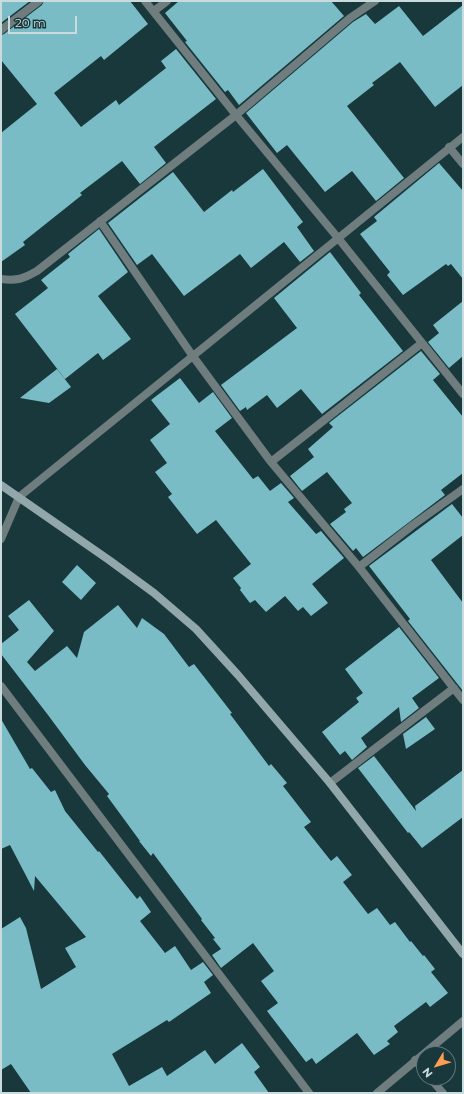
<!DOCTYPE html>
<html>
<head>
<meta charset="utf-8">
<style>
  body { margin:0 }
  #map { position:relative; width:464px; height:1094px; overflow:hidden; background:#19383c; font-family:Montserrat,sans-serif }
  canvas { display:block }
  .frame { position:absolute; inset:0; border:2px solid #cadbdd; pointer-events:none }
  .north { position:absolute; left:416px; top:1046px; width:40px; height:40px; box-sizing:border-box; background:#19383c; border:1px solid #60797c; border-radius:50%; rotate:232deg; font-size:11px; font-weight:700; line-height:16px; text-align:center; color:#cadbdd }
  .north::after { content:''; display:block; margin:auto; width:14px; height:18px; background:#fc9e52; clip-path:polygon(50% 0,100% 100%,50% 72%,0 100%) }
  .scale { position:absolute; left:8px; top:16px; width:69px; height:18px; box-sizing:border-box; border:2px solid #cadbdd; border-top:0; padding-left:5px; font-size:12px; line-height:14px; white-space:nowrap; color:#cadbdd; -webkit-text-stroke:3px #19383c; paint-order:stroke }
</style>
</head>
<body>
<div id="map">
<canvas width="464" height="1094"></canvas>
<div class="frame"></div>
<div class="north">N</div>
<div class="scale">20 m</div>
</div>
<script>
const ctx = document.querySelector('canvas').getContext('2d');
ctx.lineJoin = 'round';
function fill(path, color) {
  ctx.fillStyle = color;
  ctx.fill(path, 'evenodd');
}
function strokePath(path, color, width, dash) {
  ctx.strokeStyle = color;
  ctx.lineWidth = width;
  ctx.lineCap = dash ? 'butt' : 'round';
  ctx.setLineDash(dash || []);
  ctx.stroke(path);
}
const building = new Path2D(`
  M1,1H30L1,23Z
  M44,1H130L148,24L104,60L101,56L54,93L81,127L116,100L119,105L166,68L161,61L176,49L216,99L154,147L166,163L140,184L122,161L80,193L82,195L23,242L25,245L1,262V133L37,104L1,60V35L4,34L42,5Z
  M179,1H331L344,16L239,105L228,90L225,92L185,42L187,41L165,13Z
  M463,5V85L435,107L400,62L372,83L374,85L347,106L404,178L376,201L352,171L325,192L287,145L277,153L246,113L353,22L366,14L375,24L399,6L423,36Z
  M439,163L463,191V279L451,264L448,266L446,264L403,295L387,275L390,272L360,234L377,221L374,217Z
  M263,169L303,222L297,227L314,251L300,262L284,242L251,268L240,254L184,296L152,254L137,265L108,223L173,172L204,212L232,190L233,192Z
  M99,229L128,272L98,296L131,339L103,360L98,353L65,379L15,314L48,288L41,280L70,257L68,254Z
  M330,252L361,293L359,295L403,351L322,414L301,389L277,408L267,395L247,410L246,407L240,411L221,385L297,328L274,298Z
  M463,301V356L449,368L428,342L439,333L433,325Z
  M421,351L440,374L433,380L463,417V473L441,490L445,495L363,557L356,548L353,551L330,524L346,512L344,509L352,503L327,472L302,491L290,476L314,457L308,449L333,427L329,423Z
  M57,369L71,387L49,403L20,398Z
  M180,378L199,403L213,392L232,418L215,431L253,479L258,476L270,491L281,483L294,498L288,502L316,534L321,531L344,558L312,584L328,603L311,616L303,607L298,611L285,596L266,612L255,600L250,603L240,590L241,588L233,578L251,564L216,520L197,534L168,497L172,494L155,472L167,463L150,440L170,424L151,400Z
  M452,504L463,518V535L431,560L463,603V691L408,621L410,619L369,566Z
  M77,565L96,583L81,600L62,582Z
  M29,600L54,631L27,662L35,671L67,646L77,658L84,632L118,605L137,628L142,618L164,634L189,667L194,664L232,713L230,714L269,766L271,764L287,783L283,786L311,822L304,827L331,861L337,856L352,875L343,882L368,914L377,908L390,925L395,922L410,942L411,941L423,956L424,955L435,969L431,972L448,993L430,1007L426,1002L394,1026L398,1032L387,1041L390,1044L374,1055L357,1033L316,1064L312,1058L306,1062L267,1011L278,1003L261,981L274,971L253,943L221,968L212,955L221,949L213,939L215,938L201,920L202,919L153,853L151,856L139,841H140L107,796L109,794L85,765L48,715L1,654V644L19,630L8,616Z
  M399,627L439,678L412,698L419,708L401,722L399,707L361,738L367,747L352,760L345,751L340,755L322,732L359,702L356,698L363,693L345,669Z
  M426,717L435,729L406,749L403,734Z
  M1,719L30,769L32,768L51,792L55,790L65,811L98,852L99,851L137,899L140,896L151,912L140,921L165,953L175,946L191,970L203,962L213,975L204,982L211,993L169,1022L167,1020L112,1054L129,1086L162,1067L167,1076L205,1050L215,1064L242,1043L260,1067L254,1072L269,1093H31L11,1064L1,1070V929L20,917L26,928L41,989L76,967L65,948L86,937L35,876L34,891L10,845L1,849Z
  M374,756L416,811L415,806L463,770V817L422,848L409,832L408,833L358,768Z`);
const street = new Path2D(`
  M145,1L236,115L338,238L463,394
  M154,11L167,1
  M1,30L39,1
  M449,147L463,164
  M100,221L192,355L271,462L359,567L463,700
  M1,279C17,281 23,279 37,271L236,115L350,18L375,1
  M271,462L422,343
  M1,539L19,497L463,137
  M359,567L413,525L463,489
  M1,686L309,1093
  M330,783L454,688
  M415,1060L424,1070
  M430,1078L443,1093
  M377,1093L463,1021`);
const secondary = new Path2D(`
  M1,485L109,560L154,593L196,629L238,675L330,783L463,954`);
fill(building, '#79bcc5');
strokePath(street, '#6f7d7f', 8);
strokePath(secondary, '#91a7aa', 8);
</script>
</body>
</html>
